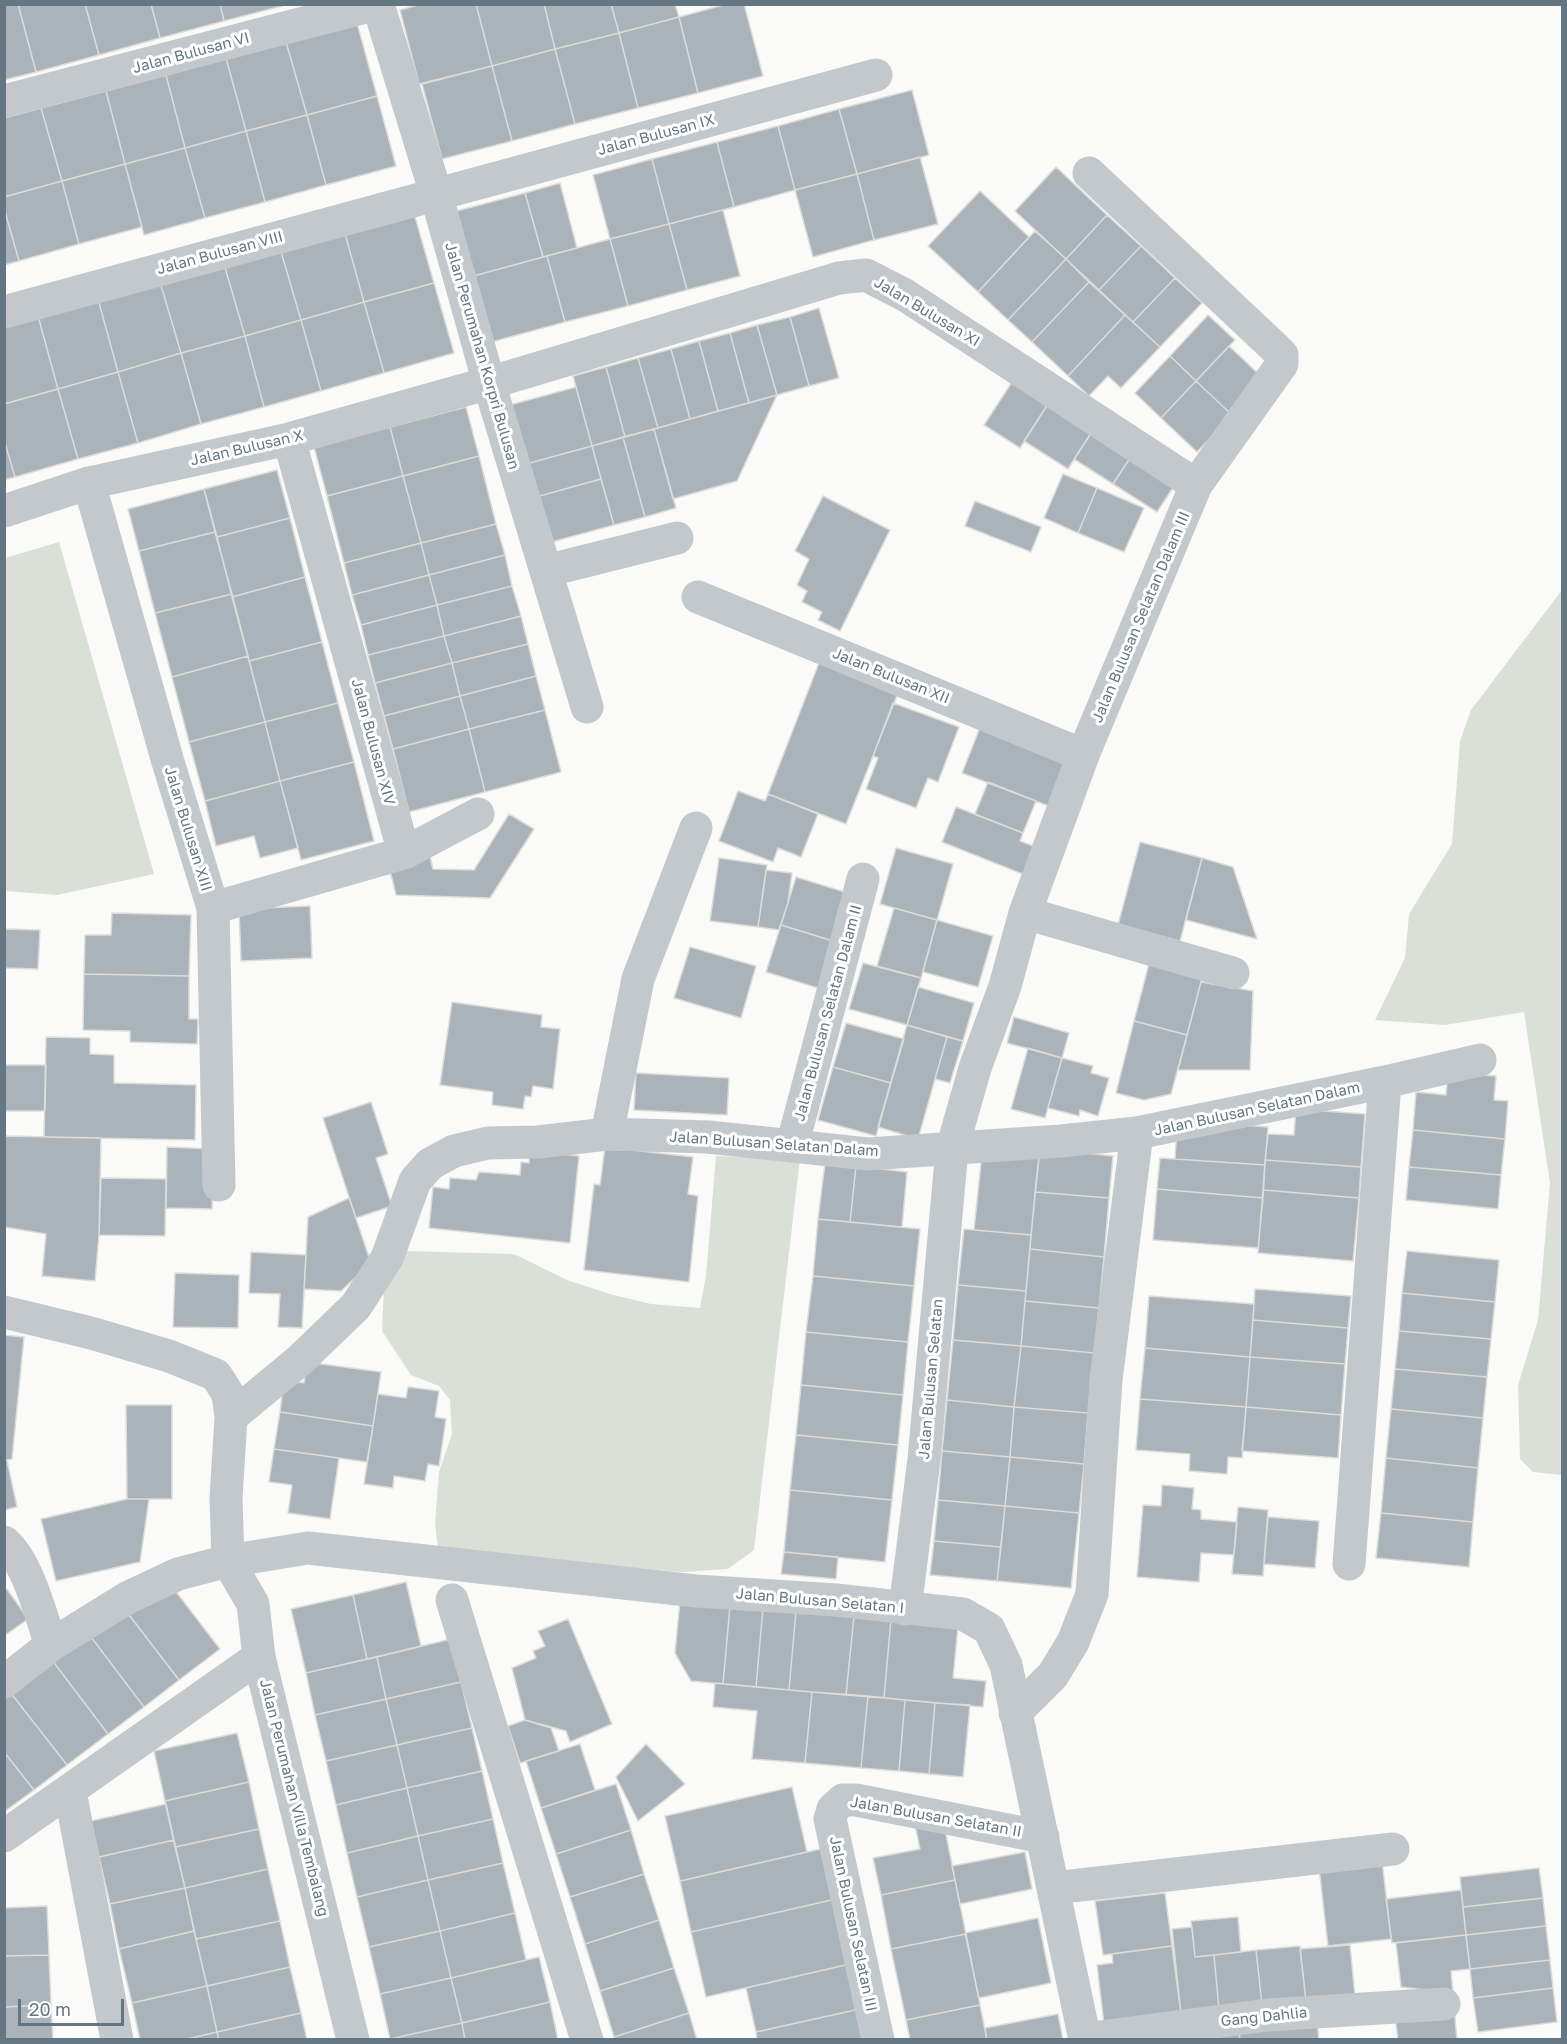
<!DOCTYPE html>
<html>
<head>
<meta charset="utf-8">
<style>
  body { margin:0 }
  #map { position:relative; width:1567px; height:2044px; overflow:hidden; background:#fafaf8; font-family:"Golos Text",sans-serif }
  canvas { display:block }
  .frame { position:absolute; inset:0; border:6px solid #657683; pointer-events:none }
  .scale { position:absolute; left:18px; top:1999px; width:106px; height:27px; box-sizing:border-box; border:3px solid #657683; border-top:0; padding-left:8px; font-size:18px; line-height:21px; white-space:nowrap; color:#657683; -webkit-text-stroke:4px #fff; paint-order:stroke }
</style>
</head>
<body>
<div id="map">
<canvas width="1567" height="2044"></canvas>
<div class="frame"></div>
<div class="scale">20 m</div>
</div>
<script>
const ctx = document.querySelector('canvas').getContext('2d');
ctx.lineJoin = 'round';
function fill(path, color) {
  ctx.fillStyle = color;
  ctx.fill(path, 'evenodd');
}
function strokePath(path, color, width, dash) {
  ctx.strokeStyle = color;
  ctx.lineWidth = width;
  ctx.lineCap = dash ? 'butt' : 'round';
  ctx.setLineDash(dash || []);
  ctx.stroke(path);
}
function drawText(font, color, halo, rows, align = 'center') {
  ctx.font = font + ' "Golos Text",sans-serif';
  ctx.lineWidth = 6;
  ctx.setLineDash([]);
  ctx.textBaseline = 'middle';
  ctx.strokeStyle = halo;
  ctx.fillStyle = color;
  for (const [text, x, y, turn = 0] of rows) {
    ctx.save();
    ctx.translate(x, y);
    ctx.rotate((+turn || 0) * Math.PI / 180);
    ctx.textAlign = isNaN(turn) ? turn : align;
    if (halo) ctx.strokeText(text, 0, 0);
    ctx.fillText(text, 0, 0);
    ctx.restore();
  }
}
const green = new Path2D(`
  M59,542L154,874L57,895L5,891V558Z
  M1562,590V1475L1533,1472L1520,1459L1518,1385L1538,1320L1550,1183L1524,1012L1445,1025L1375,1020L1405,958L1409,914L1452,844L1460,741L1471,710Z
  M716,1156L800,1159L754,1550L728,1569L683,1572L508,1557L438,1546L435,1525L439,1472L452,1434L450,1400L439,1386L411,1375L382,1331L384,1286L407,1251L514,1254L567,1280L610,1294L651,1304L700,1308L706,1276Z`);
const building = new Path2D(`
  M4,4H18L36,72L4,80Z
  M18,4H85L99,55L36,72Z
  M85,4H151L160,38L99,55Z
  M151,4H220L224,21L160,38Z
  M220,4H282V6L224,21Z
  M422,4H476L492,66L419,84L400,10Z
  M476,4H544L555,49L492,66Z
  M544,4H611L619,33L555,49Z
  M611,4H675L679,17L619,33Z
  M727,4H744L763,76L698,93L679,17Z
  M679,17L698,93L638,108L619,33Z
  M357,23L377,96L307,115L286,42Z
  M619,33L638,108L575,124L555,49Z
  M286,42L307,115L246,131L226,58Z
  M555,49L575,124L512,141L492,66Z
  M226,58L246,131L185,148L166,75Z
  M492,66L512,141L442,159L422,84Z
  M166,75L185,148L125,164L106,91Z
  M912,90L929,155L857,174L839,109Z
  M106,91L125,164L62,181L41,108Z
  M377,96L396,166L326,185L307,115Z
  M41,108L62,181L4,197V118Z
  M839,109L857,174L795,190L778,126Z
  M307,115L326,185L265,202L246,131Z
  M778,126L795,190L734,207L717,142Z
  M246,131L265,202L205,218L185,148Z
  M717,142L734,207L669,224L652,159Z
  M185,148L205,218L144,235L125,164Z
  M920,157L938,224L874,240L857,174Z
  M652,159L669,224L610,239L593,175Z
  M125,164L142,227L79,244L62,181Z
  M1056,167L1107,215L1066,259L1015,211Z
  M857,174L874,240L813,257L795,190Z
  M62,181L79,244L19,261L4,208V197Z
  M560,183L577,248L543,257L525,193Z
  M980,191L1029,237L978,292L928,246Z
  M525,193L543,257L470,277L453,212Z
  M4,208L19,261L4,265Z
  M413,210L434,283L364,302L344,230Z
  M723,210L740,276L687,290L669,224Z
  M1107,215L1141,246L1099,290L1066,259Z
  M669,224L687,290L628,306L610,239Z
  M344,230L364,302L301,320L280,248Z
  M1035,231L1066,259L1008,320L978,292Z
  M610,239L628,306L565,322L547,256Z
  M1141,246L1175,278L1133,322L1099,290Z
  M280,248L301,320L245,336L224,264Z
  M547,256L565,322L488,343L470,277Z
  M1066,259L1089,282L1032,342L1008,320Z
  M224,264L245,336L181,353L160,282Z
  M1175,278L1202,303L1160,347L1133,322Z
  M160,282L181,353L118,372L98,299Z
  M1089,282L1125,315L1068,376L1032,342Z
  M434,283L454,353L384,373L364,302Z
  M98,299L118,372L58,389L38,316Z
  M364,302L384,373L321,391L301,320Z
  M819,308L839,378L809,386L790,317Z
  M1125,315L1160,347L1121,388L1108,376L1089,396L1068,376Z
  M1208,315L1235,340L1196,381L1170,356Z
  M38,316L58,389L4,404V325Z
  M790,317L809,386L777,395L757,325Z
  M301,320L321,391L264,407L245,336Z
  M757,325L777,395L749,403L730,333Z
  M730,333L749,403L718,411L699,341Z
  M245,336L264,407L201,424L181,353Z
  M699,341L718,411L690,419L671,349Z
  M1229,346L1265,380L1232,415L1196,381Z
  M671,349L690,419L658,428L638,358Z
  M181,353L201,424L138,443L118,372Z
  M1170,356L1196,381L1161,418L1135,393Z
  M638,358L658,428L625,437L606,367Z
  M606,367L625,437L592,446L573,376Z
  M118,372L138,443L78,459L58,389Z
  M1018,373L1053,396L1020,448L984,425Z
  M1196,381L1232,415L1197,452L1161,418Z
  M576,387L592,446L526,464L510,405Z
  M58,389L78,459L15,477L4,440V404Z
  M777,395L737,481L673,499L654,429Z
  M1053,396L1097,424L1068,469L1024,441Z
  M466,407L479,456L403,476L390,427Z
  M1097,424L1136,449L1113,484L1074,459Z
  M390,427L403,476L327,496L314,447Z
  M654,429L676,508L645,517L623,437Z
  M623,437L645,517L614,525L592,446Z
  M4,440L15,477L4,480Z
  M592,446L601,479L536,497L526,464Z
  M1136,449L1180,477L1157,512L1113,484Z
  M479,456L496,524L421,543L403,476Z
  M277,470L290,518L217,537L204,489Z
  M1063,474L1097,488L1078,533L1044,518Z
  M403,476L421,543L344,563L327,496Z
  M601,479L614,525L548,543L536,497Z
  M1097,488L1144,508L1124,552L1078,533Z
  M204,489L215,532L139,551L128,509Z
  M823,496L890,530L840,631L818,620L822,612L802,602L807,591L797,585L809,559L795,551Z
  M975,501L1041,527L1031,552L965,526Z
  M290,518L305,577L232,597L217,537Z
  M496,524L505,555L429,575L421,543Z
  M215,532L232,594L155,613L139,551Z
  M421,543L429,575L352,595L344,563Z
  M505,555L512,586L437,605L429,575Z
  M429,575L437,605L361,625L352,595Z
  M305,577L322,642L249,661L232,597Z
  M512,586L521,616L444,636L437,605Z
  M232,594L248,656L172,677L155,613Z
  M437,605L444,636L368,655L361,625Z
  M521,616L528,644L452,663L444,636Z
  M444,636L452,663L375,683L368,655Z
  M322,642L338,703L265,722L249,661Z
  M528,644L536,676L460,696L452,663Z
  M248,656L265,722L189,742L172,677Z
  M452,663L460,696L384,716L375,683Z
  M819,663L898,693L846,824L768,794Z
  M536,676L545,710L469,729L460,696Z
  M460,696L469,729L393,749L384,716Z
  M338,703L354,762L280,781L265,722Z
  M893,703L959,727L938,782L928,778L916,808L866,789L878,758L873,756Z
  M545,710L561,772L485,792L469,729Z
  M983,720L1069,754L1049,806L962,773Z
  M265,722L280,781L205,801L189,742Z
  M469,729L485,792L409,812L393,749Z
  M354,762L374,841L301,860L280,781Z
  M280,781L298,848L260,858L254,836L216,846L205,801Z
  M988,782L1036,801L1023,833L975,814Z
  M738,791L765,801L768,794L818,814L801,857L778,848L773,862L719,841Z
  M956,807L1023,833L1020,841L1036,847L1025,875L942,842Z
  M509,814L534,829L490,898L396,895L388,862L429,852L433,869L474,870Z
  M1140,842L1202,858L1180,941L1118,925Z
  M896,848L953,864L937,920L880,904Z
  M719,858L767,865L758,927L710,921Z
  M1202,858L1233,867L1257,939L1186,920Z
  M766,870L792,873L788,902L779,930L758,927Z
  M796,877L848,893L833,941L781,925Z
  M310,906L312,958L241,961L239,909Z
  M894,908L937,920L921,978L877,966Z
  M112,913L191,915L189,976L84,974L85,935H111Z
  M937,920L993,936L978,987L923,972Z
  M781,925L833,941L818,988L766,972Z
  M4,929L40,930L38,969L4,968Z
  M690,947L756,966L741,1018L674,998Z
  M1150,960L1203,974L1187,1035L1134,1021Z
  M863,963L921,978L907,1025L849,1009Z
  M84,974L189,976V1019H198L197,1044L130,1042V1031L83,1030Z
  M1201,982L1253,991L1250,1070H1178Z
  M918,987L974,1003L963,1041L907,1025Z
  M452,1002L542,1015L541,1027L560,1029L553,1089L533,1086L531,1097L525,1096L523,1109L492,1105L493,1092L440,1085Z
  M1014,1017L1069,1033L1062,1058L1007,1043Z
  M1134,1021L1187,1035L1171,1094L1144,1100L1116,1093Z
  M846,1023L904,1039L891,1083L833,1067Z
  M907,1025L947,1037L918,1139L878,1127Z
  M46,1037L90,1038V1054L114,1055V1083L196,1085L195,1140L44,1137Z
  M947,1037L963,1041L950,1083L935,1079Z
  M1028,1048L1062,1058L1045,1118L1011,1109Z
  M1062,1058L1093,1066L1091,1073L1109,1078L1098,1116L1080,1110L1079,1116L1048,1108Z
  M4,1065H46L45,1111H4Z
  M833,1067L891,1083L876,1136L818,1120Z
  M1448,1072L1496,1076L1494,1100L1508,1101L1505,1139L1413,1130L1416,1092L1446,1095Z
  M636,1073L729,1078L727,1115L634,1110Z
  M371,1102L388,1154L376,1158L392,1206L356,1218L323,1118Z
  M1296,1109L1365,1114L1361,1167L1265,1160L1268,1134L1294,1135Z
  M1215,1123L1268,1127L1265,1165L1175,1159L1177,1128Z
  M1413,1130L1505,1139L1501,1175L1409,1167Z
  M4,1136L101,1138L99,1235L95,1281L42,1276L46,1234L4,1227Z
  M167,1147L214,1149L212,1209L166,1208Z
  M605,1147L693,1157L688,1194L698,1196L689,1282L584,1270L594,1184L600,1185Z
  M1040,1148L1113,1156L1109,1198L1035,1192Z
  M530,1150L579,1156L570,1243L429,1228L433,1187L449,1189L450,1178L476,1180L479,1172L520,1175L521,1162L529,1163Z
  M982,1153L1039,1158L1031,1235L974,1230Z
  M1160,1158L1265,1165L1263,1198L1157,1189Z
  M1265,1160L1361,1167L1359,1198L1263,1190Z
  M825,1163L856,1166L850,1222L818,1219Z
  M856,1166L907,1172L902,1227L850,1222Z
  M1409,1167L1501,1175L1498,1209L1406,1200Z
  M101,1178L166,1179L165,1236L99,1235Z
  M1157,1189L1263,1198L1258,1248L1153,1240Z
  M1263,1190L1359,1198L1353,1261L1258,1253Z
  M1035,1192L1109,1198L1104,1257L1030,1249Z
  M349,1198L371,1263L341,1291L304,1289L308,1217Z
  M818,1219L920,1229L914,1286L813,1276Z
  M964,1229L1031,1235L1026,1291L958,1285Z
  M1030,1249L1104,1257L1099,1308L1025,1301Z
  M1407,1251L1499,1260L1495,1302L1402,1293Z
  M251,1252L306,1255L302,1328L278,1327L280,1294L249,1293Z
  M175,1273L239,1275L238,1328L173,1327Z
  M813,1276L914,1286L908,1342L806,1332Z
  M958,1285L1026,1291L1021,1346L953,1340Z
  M1255,1289L1351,1296L1348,1328L1253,1320Z
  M1402,1293L1495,1302L1491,1339L1399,1331Z
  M1149,1296L1254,1304L1250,1357L1145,1348Z
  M1025,1301L1099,1308L1094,1353L1021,1346Z
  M1253,1320L1348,1328L1345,1364L1250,1357Z
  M1399,1331L1491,1339L1487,1377L1395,1369Z
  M806,1332L908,1342L903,1395L801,1385Z
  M4,1335L24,1337L12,1459L4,1461Z
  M953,1340L1021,1346L1014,1407L947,1400Z
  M1021,1346L1094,1353L1088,1413L1014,1407Z
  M1145,1348L1250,1357L1246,1407L1140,1399Z
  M1250,1357L1345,1364L1341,1415L1246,1407Z
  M307,1362L381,1372L373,1426L280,1412L284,1380L304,1383Z
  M1395,1369L1487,1377L1483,1418L1391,1409Z
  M801,1385L903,1395L898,1445L796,1435Z
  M408,1387L439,1391L435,1417L446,1419L439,1466L428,1464L425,1481L394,1476L393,1488L364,1484L378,1394L406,1398Z
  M1140,1399L1246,1407L1242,1458L1228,1457L1227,1474L1189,1471L1190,1454L1136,1450Z
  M947,1400L1014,1407L1010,1457L942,1451Z
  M126,1405H172V1499H127Z
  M1014,1407L1088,1413L1084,1464L1010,1457Z
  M1246,1407L1341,1415L1338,1458L1242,1451Z
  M1391,1409L1483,1418L1478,1468L1386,1458Z
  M280,1412L373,1426L367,1462L274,1449Z
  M796,1435L898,1445L892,1500L790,1490Z
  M274,1449L339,1458L330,1519L288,1513L292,1485L269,1482Z
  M942,1451L1010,1457L1005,1506L938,1500Z
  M1010,1457L1084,1464L1079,1513L1005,1506Z
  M1386,1458L1478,1468L1473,1522L1381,1513Z
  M7,1460L17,1507L4,1510V1461Z
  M1162,1485L1194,1488L1192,1509L1201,1510V1519L1237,1522L1234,1555L1201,1553L1199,1582L1137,1577L1143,1505L1161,1506Z
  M790,1490L892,1500L885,1562L784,1552Z
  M127,1499H149L140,1562L56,1581L41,1519Z
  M938,1500L1005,1506L1001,1547L934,1541Z
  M1005,1506L1079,1513L1071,1588L997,1581Z
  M1238,1507L1268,1510L1263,1576L1232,1574Z
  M1381,1513L1473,1522L1469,1567L1376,1558Z
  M1268,1517L1319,1521L1315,1568L1264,1564Z
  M934,1541L1001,1547L997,1581L930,1575Z
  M784,1552L838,1557L836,1579L781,1574Z
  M406,1582L421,1646L367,1659L353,1595Z
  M170,1584L220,1649L179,1680L129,1615Z
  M7,1589L28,1619L4,1636V1590Z
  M353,1595L367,1659L306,1673L291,1609Z
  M680,1601L730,1606L723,1684L691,1681L675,1653Z
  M730,1606L763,1608L756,1687L723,1684Z
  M123,1607L179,1680L144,1707L88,1633Z
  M763,1608L796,1611L789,1690L756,1687Z
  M796,1611L854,1616L846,1695L789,1690Z
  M854,1616L891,1619L884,1698L846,1695Z
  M568,1619L612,1724L570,1742L566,1731L525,1720L512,1668L536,1658L533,1651L545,1646L538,1631Z
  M891,1619L958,1626L953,1678L986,1681L983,1707L884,1698Z
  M88,1633L144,1707L108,1734L52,1660Z
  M451,1639L461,1682L386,1699L377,1657Z
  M377,1657L386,1699L315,1715L306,1673Z
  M52,1660L108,1734L67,1765L10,1692Z
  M461,1682L472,1728L397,1745L386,1699Z
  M715,1683L812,1692L805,1763L752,1759L757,1711L713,1707Z
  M10,1692L67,1765L34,1790L4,1752V1696Z
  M812,1692L868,1696L861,1768L805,1763Z
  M868,1696L905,1700L899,1771L861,1768Z
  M386,1699L397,1745L326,1761L315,1715Z
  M905,1700L935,1703L929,1774L899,1771Z
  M935,1703L970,1705L963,1777L929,1774Z
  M525,1720L551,1728L559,1751L520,1763L508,1726Z
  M472,1728L482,1771L407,1788L397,1745Z
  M237,1733L249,1782L165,1801L154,1751Z
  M580,1744L595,1790L541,1808L526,1761Z
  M646,1744L685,1784L638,1821L616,1777Z
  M397,1745L407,1788L336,1805L326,1761Z
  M4,1752L34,1790L4,1812Z
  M482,1771L493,1819L418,1836L407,1788Z
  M249,1782L259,1829L175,1847L165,1801Z
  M616,1784L631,1830L556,1854L541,1808Z
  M792,1787L807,1852L680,1881L665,1816Z
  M407,1788L418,1836L347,1853L336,1805Z
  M166,1804L174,1840L99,1857L91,1821Z
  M493,1819L503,1863L428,1880L418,1836Z
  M943,1819L955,1880L881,1895L873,1858L920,1849L915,1825Z
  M259,1829L268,1869L185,1888L175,1847Z
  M631,1830L644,1874L570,1897L556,1854Z
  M418,1836L428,1880L357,1897L347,1853Z
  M174,1840L185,1888L110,1904L99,1857Z
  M825,1848L836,1899L691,1932L680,1881Z
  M1025,1852L1032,1889L960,1904L952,1866Z
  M1382,1860L1391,1939L1328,1946L1319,1868Z
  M503,1863L515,1913L440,1931L428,1880Z
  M1539,1868L1543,1898L1463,1907L1460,1877Z
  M268,1869L280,1921L196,1939L185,1888Z
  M644,1874L659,1920L585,1944L570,1897Z
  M428,1880L440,1931L369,1947L357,1897Z
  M955,1880L966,1934L891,1949L881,1895Z
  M185,1888L194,1931L119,1949L110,1904Z
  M1461,1890L1466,1935L1392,1943L1386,1899Z
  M1165,1893L1172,1946L1103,1955L1095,1901Z
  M1543,1898L1546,1926L1466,1935L1463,1907Z
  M836,1899L850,1964L706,1997L691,1932Z
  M47,1906L49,1955L4,1956V1908Z
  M515,1913L526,1960L451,1978L440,1931Z
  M1238,1917L1241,1952L1195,1957L1191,1921Z
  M1038,1918L1051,1983L979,1998L965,1933Z
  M659,1920L674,1968L600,1991L585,1944Z
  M280,1921L290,1967L207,1986L196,1939Z
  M1546,1926L1550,1960L1470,1969L1466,1935Z
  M1192,1927L1195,1957L1214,1955L1219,2010L1181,2014L1172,1929Z
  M194,1931L207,1986L132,2003L119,1949Z
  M440,1931L451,1978L380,1994L369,1947Z
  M966,1934L980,2005L906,2020L891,1949Z
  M1466,1935L1470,1969L1451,1971L1453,1993L1401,1987L1396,1943Z
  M1350,1945L1355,1996L1306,2001L1300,1949Z
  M1172,1946L1181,2014L1104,2024L1097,1965L1113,1963L1112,1954Z
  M1300,1946L1306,2001L1262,2005L1256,1950Z
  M1256,1950L1262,2005L1219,2010L1214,1955Z
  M49,1955L51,2005L4,2007V1956Z
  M539,1957L550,2002L462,2023L451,1978Z
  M1550,1960L1553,1988L1473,1998L1470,1969Z
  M850,1964L860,2009L756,2032L746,1988Z
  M290,1967L301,2013L217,2032L207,1986Z
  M674,1968L689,2013L614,2037L600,1991Z
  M451,1978L462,2023L390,2039L380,1994Z
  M207,1986L217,2032L183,2040H140L132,2003Z
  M1553,1988L1557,2022L1478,2032L1473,1998Z
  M550,2002L558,2040H465L462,2023Z
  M51,2005L53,2040H4V2007Z
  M980,2005L987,2040H910L906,2020Z
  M1454,2008L1457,2040H1398L1395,2014Z
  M860,2009L868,2040H757L756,2032Z
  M301,2013L307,2040H219L217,2032Z
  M689,2013L697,2040H615L614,2037Z
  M1058,2014L1063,2040H987L985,2028Z
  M1317,2022L1319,2040H1240L1239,2031Z
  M462,2023L465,2040L390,2039Z
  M1239,2031L1240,2040H1180Z
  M217,2032L219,2040H183Z`);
const minor = new Path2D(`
  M378,4L436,194L489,383L587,707
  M4,101L377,4
  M4,312L876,75
  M89,483L168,762L213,908L219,1185
  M4,511L89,483L289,439L489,383L839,278L866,275L905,295L1196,485
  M546,571L677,538
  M698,597L1083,755
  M404,853L478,814
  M213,908L404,853L289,439
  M1025,913L1233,973
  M607,1134L638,979L696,828
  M792,1146L863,879
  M4,1312L91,1333L169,1356L216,1375L228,1394L231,1417L226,1498L228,1561L253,1604L259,1657L353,2040
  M231,1417L300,1360L356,1306L387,1258L415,1181L430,1164L454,1151L488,1143L538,1142L607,1134L708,1137L868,1154L1061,1141L1137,1133L1385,1082L1480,1060
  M4,1542C28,1562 41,1616 51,1645
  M1349,1564L1385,1082
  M452,1600L587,2040
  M905,1609L924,1459L952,1149L975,1068L1005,986L1025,913L1083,755L1196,485L1282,364V355L1274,347L1089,173
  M4,1682L51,1645L127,1598L178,1574L228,1561L308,1548L696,1591L836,1600L963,1614L989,1629L1006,1665L1085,2040
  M1015,1713L1053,1675L1073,1642L1092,1594L1106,1380L1137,1133
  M70,1791L117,2040
  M4,1836L259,1657
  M1054,1888L1393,1849
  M1085,2039L1267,2015L1444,2004
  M878,2040L830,1819L833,1809L843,1800H856L1043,1837`);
const streetNames = [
  ["Jalan Bulusan VI",191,53,-15],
  ["Jalan Bulusan IX",656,135,-15],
  ["Jalan Bulusan VIII",220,253,-15],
  ["Jalan Bulusan XI",927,312,31],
  ["Jalan Perumahan Korpri Bulusan",482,356,74],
  ["Jalan Bulusan X",247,448,-13],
  ["Jalan Bulusan Selatan Dalam III",1141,617,-67],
  ["Jalan Bulusan XII",891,676,22],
  ["Jalan Bulusan XIV",373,742,75],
  ["Jalan Bulusan XIII",188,829,73],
  ["Jalan Bulusan Selatan Dalam II",828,1013,-75],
  ["Jalan Bulusan Selatan Dalam",1257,1109,-12],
  ["Jalan Bulusan Selatan Dalam",774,1144,4],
  ["Jalan Bulusan Selatan",931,1379,-85],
  ["Jalan Bulusan Selatan I",820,1601,5],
  ["Jalan Perumahan Villa Tembalang",294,1798,76],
  ["Jalan Bulusan Selatan II",936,1817,10],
  ["Jalan Bulusan Selatan III",853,1924,78],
  ["Gang Dahlia",1264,2017,-6]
];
fill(green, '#dadfd7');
fill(building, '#aab3b9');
strokePath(building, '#dcdcda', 1.5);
strokePath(minor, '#c3c8cc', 33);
drawText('15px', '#657683', '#fff', streetNames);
</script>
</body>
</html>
